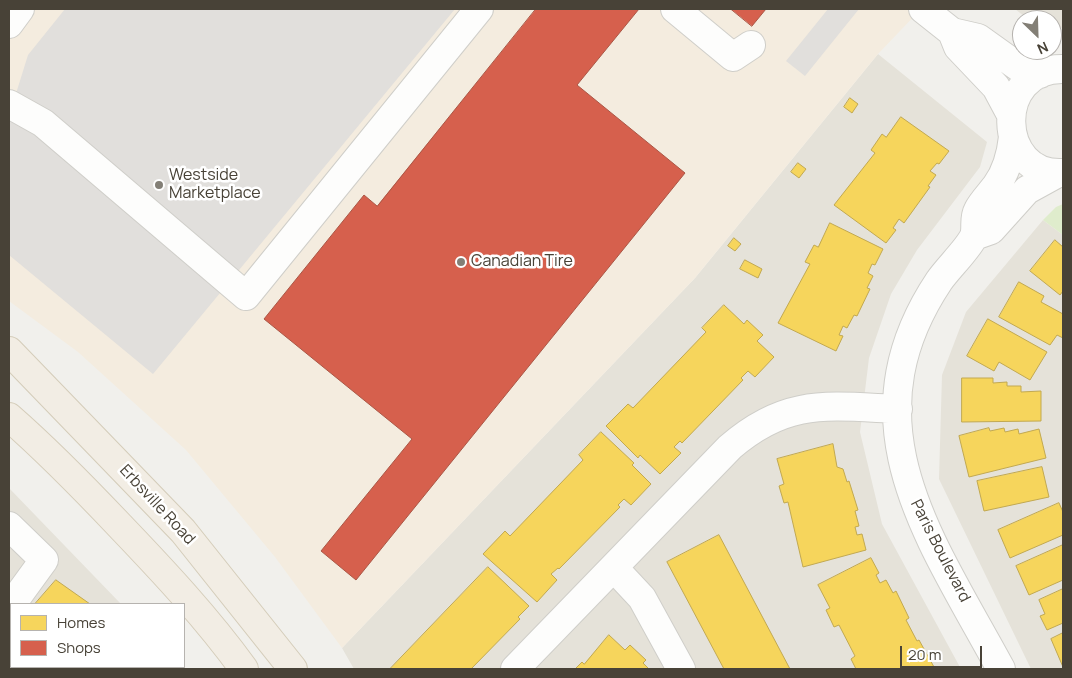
<!DOCTYPE html>
<html>
<head>
<meta charset="utf-8">
<style>
  body { margin:0 }
  #map { position:relative; width:1072px; height:678px; overflow:hidden; background:#f1f0ec; font-family:Manrope,sans-serif }
  canvas { display:block }
  .frame { position:absolute; inset:0; border:10px solid #484237; pointer-events:none }
  .legend { position:absolute; left:10px; top:603px; width:175px; height:65px; box-sizing:border-box; background:#fff; border:1px solid #b6b3af; margin:0; padding:6px 9px; list-style:none; font-size:15px; color:#484237 }
  .legend li { display:flex; align-items:center; gap:10px; height:25px }
  .legend b { width:25px; border:1px solid #b6b3af }
  .north { position:absolute; left:1012px; top:10px; width:50px; height:50px; box-sizing:border-box; background:#fff; border:1px solid #b6b3af; border-radius:50%; rotate:156deg; font-size:14px; font-weight:700; line-height:20px; text-align:center; color:#484237 }
  .north::after { content:''; display:block; margin:auto; width:18px; height:22px; background:#837f76; clip-path:polygon(50% 0,100% 100%,50% 72%,0 100%) }
  .scale { position:absolute; left:900px; top:646px; width:82px; height:22px; box-sizing:border-box; border:2px solid #484237; border-top:0; padding-left:6px; font-size:15px; line-height:18px; white-space:nowrap; color:#484237; -webkit-text-stroke:4px #fff; paint-order:stroke }
</style>
</head>
<body>
<div id="map">
<canvas width="1072" height="678"></canvas>
<div class="frame"></div>
<ul class="legend">
<li><b style="height:14px;background:#f6d55c"></b>Homes</li>
<li><b style="height:14px;background:#d6604d"></b>Shops</li>
</ul>
<div class="north">N</div>
<div class="scale">20 m</div>
</div>
<script>
const ctx = document.querySelector('canvas').getContext('2d');
ctx.lineJoin = 'round';
function fill(path, color) {
  ctx.fillStyle = color;
  ctx.fill(path, 'evenodd');
}
function strokePath(path, color, width, dash) {
  ctx.strokeStyle = color;
  ctx.lineWidth = width;
  ctx.lineCap = dash ? 'butt' : 'round';
  ctx.setLineDash(dash || []);
  ctx.stroke(path);
}
function drawText(font, color, halo, rows, align = 'center') {
  ctx.font = font + ' Manrope,sans-serif';
  ctx.lineWidth = 5;
  ctx.setLineDash([]);
  ctx.textBaseline = 'middle';
  ctx.strokeStyle = halo;
  ctx.fillStyle = color;
  for (const [text, x, y, turn = 0] of rows) {
    ctx.save();
    ctx.translate(x, y);
    ctx.rotate((+turn || 0) * Math.PI / 180);
    ctx.textAlign = isNaN(turn) ? turn : align;
    if (halo) ctx.strokeText(text, 0, 0);
    ctx.fillText(text, 0, 0);
    ctx.restore();
  }
}
const residential = new Path2D(`
  M1015,9H1063V28L1052,31V20H1029Z
  M878,54L987,142L980,167L917,250L891,294L869,358L860,432L882,524L961,669H354L342,648L695,278Z
  M1043,220L1063,235V669H1031L939,479L942,375L966,312Z
  M9,488L121,604H11V667H172L174,669H9Z`);
const commercial = new Path2D(`
  M9,9H921L878,54L695,278L342,648L275,557L186,450L78,352L9,301Z`);
const green = new Path2D(`
  M1063,204V235L1043,220L1056,207Z`);
const parking = new Path2D(`
  M65,9H455L153,374L9,255V116L28,55Z
  M828,9H859L805,76L786,61Z`);
const homes = new Path2D(`
  M850,98L858,104L852,113L844,107Z
  M901,117L949,151L939,164L937,163L930,171L936,175L928,186L930,187L904,223L899,219L893,228L896,230L886,243L834,205L875,153L871,150L882,134L886,137Z
  M798,163L806,169L799,178L791,172Z
  M830,223L883,249L875,265L872,264L868,273L873,276L867,288L870,289L857,316L854,315L847,328L843,326L839,335L843,336L836,351L778,323L810,264L805,262L814,245L818,247Z
  M734,238L741,244L735,251L728,246Z
  M1055,240L1063,247V291L1060,295L1030,271Z
  M745,260L762,269L758,278L740,269Z
  M1019,282L1044,296L1041,302L1063,314V338L1057,335L1050,345L999,317Z
  M724,305L744,324L747,320L763,335L757,341L774,357L755,377L748,371L741,378L743,380L682,443L680,441L674,447L681,453L660,474L640,455L638,458L606,426L628,404L633,408L706,332L702,328Z
  M988,319L1047,352L1030,380L999,362L994,371L967,356Z
  M962,378H993V383L1007,382V386H1021V392L1041,391V421L962,422Z
  M989,428L990,431L1004,428L1005,432L1018,429L1019,434L1039,429L1046,458L969,477L959,436Z
  M601,432L634,463L632,465L651,484L631,505L624,499L618,505L620,507L559,569L558,568L551,574L557,580L537,602L483,554L505,531L510,536L583,460L579,455Z
  M833,444L837,467L843,469L847,482L849,481L858,510L855,511L859,526L855,527L857,535L862,534L866,550L803,567L788,502L784,503L779,486L784,484L777,459Z
  M1042,467L1049,497L984,511L977,481Z
  M1059,503L1063,512V535L1010,558L998,530Z
  M719,535L790,669H724L667,562Z
  M1063,545V580L1029,595L1016,566Z
  M871,558L879,573L876,575L880,583L886,580L893,593L896,591L909,618L906,620L917,641L919,640L934,667L932,669H856L851,659L855,656L839,625L834,627L826,610L830,608L818,585Z
  M488,567L529,606L518,617L520,619L471,669H390Z
  M56,580L90,604H35Z
  M1063,589V623L1047,630L1040,616L1045,614L1039,600Z
  M1063,633V667L1051,639Z
  M609,635L625,650L630,645L646,660L643,663L649,669H575L582,662L584,664Z
  M72,667H102L100,669H76Z`);
const shops = new Path2D(`
  M536,9H639L577,85L685,173L356,580L321,551L412,439L264,319L364,195L377,206Z
  M731,9H766L752,26Z`);
const minor = new Path2D(`
  M675,9L733,57L751,45
  M923,9L952,32L978,38L1020,68L1040,74
  M9,24L20,9
  M952,32L958,47L996,87L1011,115
  M1063,69C992,68 996,177 1063,173
  M9,104L43,123L246,296L479,9
  M974,236L991,230L1027,190L1058,173
  M9,526L44,560L12,604
  M614,568L642,598L681,669
  M515,669L730,447C787,398 827,406 898,409
  M1001,669C932,541 843,425 939,281C947,269 969,248 974,236C977,228 973,219 978,210C982,202 990,194 996,186C1007,171 1011,155 1013,137`);
const major = new Path2D(`
  M9,351L183,531L293,669
  M9,417C48,451 84,488 120,526C164,572 207,618 244,669`);
const markers = [
  [159,185,5,"#837f76"],
  [461,262,5,"#837f76"]
];
const poiNames = [
  ["Westside",169,176],
  ["Marketplace",169,194],
  ["Canadian Tire",471,262]
];
const streetNames = [
  ["Erbsville Road",157,505,47],
  ["Paris Boulevard",940,551,63]
];
fill(residential, '#e5e2d9');
fill(commercial, '#f4ecdf');
fill(green, '#dfeccc');
fill(parking, '#e1dfdc');
fill(homes, '#f6d55c');
strokePath(homes, '#c2a951', 1);
fill(shops, '#d6604d');
strokePath(shops, '#ab5746', 1);
strokePath(minor, '#cfcec9', 30);
strokePath(major, '#d4ccb9', 30);
strokePath(minor, '#fdfdfc', 28);
strokePath(major, '#f2ede4', 28);
for (const [x, y, r, color] of markers) {
  const dot = new Path2D();
  dot.arc(x, y, r, 0, 2 * Math.PI);
  ctx.fillStyle = color;
  ctx.fill(dot);
  strokePath(dot, '#fff', 2);
}
drawText('16px', '#484237', '#fff', poiNames, 'left');
drawText('16px', '#484237', '#fff', streetNames);
</script>
</body>
</html>
